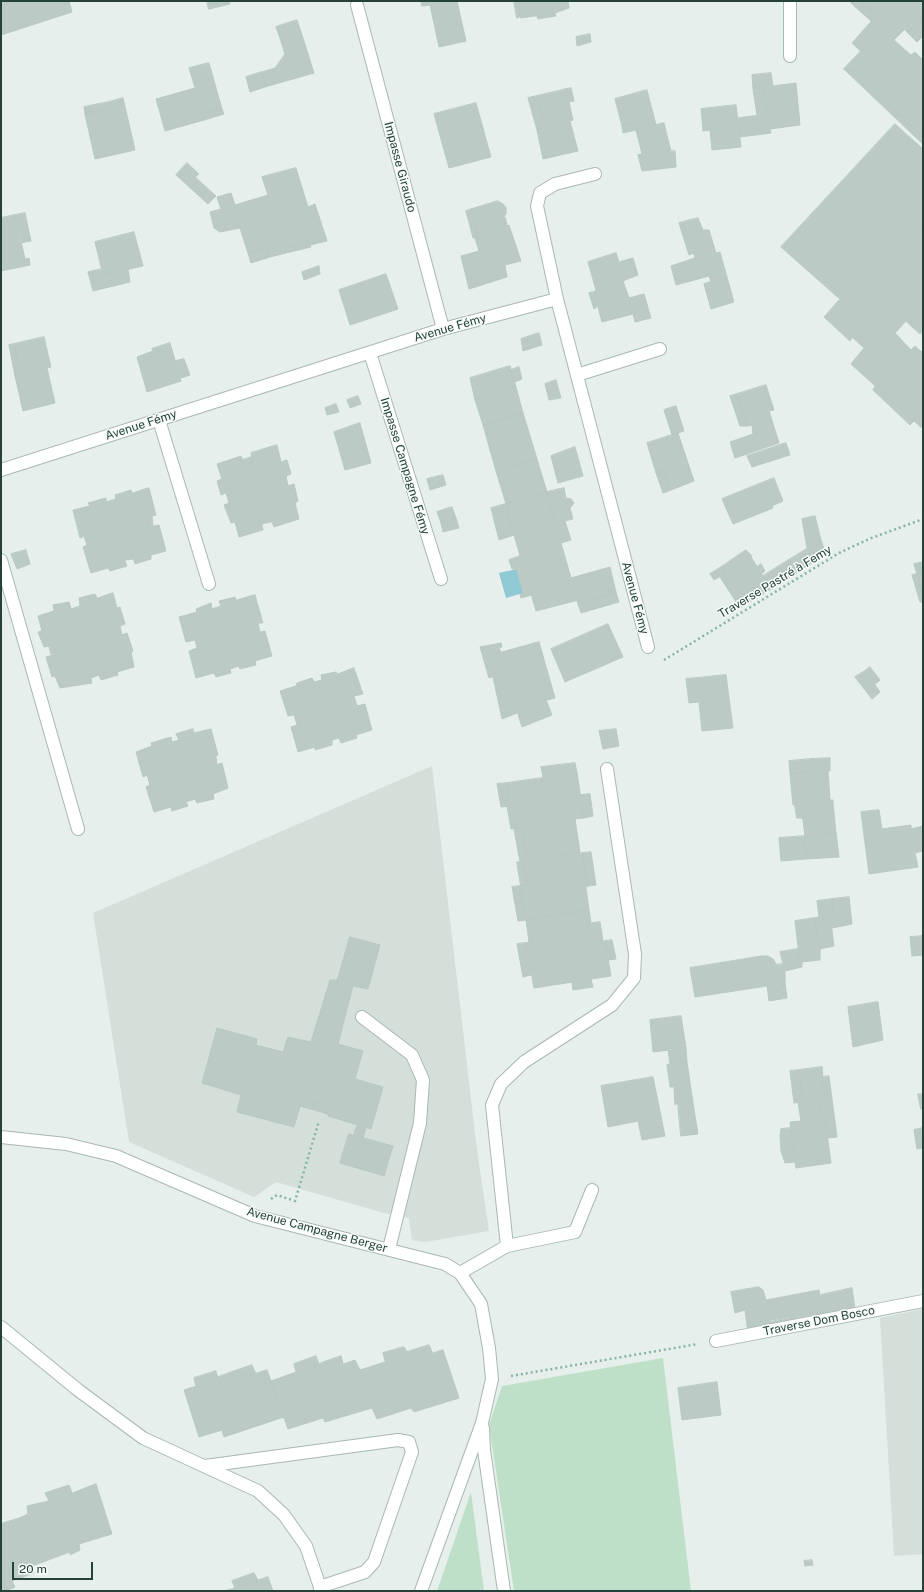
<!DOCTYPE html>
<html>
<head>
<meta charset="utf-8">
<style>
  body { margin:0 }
  #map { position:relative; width:924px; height:1592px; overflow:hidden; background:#e6efeb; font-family:"Public Sans",sans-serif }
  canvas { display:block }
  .frame { position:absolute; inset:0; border:2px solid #24423a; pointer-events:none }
  .scale { position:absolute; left:12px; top:1562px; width:81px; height:18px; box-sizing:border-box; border:2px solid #24423a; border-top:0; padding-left:5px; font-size:12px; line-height:14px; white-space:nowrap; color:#24423a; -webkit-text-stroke:3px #f7fbf9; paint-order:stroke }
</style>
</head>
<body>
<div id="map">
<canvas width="924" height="1592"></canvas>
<div class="frame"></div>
<div class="scale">20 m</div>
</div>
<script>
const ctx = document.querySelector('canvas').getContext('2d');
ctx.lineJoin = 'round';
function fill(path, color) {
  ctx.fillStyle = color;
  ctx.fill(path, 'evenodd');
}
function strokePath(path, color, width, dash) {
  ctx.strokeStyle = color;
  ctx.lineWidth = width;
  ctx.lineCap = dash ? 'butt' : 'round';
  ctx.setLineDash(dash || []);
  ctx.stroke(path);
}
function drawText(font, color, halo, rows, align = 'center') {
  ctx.font = font + ' "Public Sans",sans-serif';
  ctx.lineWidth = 3;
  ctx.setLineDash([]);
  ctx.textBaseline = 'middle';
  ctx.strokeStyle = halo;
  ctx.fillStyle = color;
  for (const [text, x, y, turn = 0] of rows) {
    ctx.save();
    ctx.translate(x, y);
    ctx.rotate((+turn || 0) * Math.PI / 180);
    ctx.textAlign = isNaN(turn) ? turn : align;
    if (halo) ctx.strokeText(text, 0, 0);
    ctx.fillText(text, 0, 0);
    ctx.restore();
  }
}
const built = new Path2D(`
  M432,766L477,1150L489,1231L425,1242L412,1240L409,1218L384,1213L276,1182L254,1197L129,1142L93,913Z
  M923,1309V1554L894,1556L880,1318Z`);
const green = new Path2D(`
  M663,1358L691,1591H514L489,1425L502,1386Z
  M471,1492L484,1591H437Z`);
const water = new Path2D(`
  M517,569L523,593L506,598L499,573Z`);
const building = new Path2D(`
  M1,1H69L72,12L1,35Z
  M207,1H229L230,4L209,9Z
  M421,1H457L466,41L439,47L430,5L422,6Z
  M514,1H518L521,16L517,18Z
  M518,1H568L569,8L555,13L521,18Z
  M862,1H923V16L920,14L894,40L911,55L915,52L923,60V137L852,72L866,56L852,43L876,16L861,2Z
  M861,2L876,16L871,21L851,3Z
  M555,13L556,16L538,19L537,16Z
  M920,14L923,17L908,33L904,29Z
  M923,17V36L917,42L908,33Z
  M297,20L301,32L280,38L276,27Z
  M301,32L314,73L265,87L262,72L275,68L285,54L280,38Z
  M590,34L591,42L577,46L576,37Z
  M861,51L866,56L852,72L844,69Z
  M209,63L222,109L203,114L204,120L165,131L156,99L195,88L189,68Z
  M844,69L852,72L923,137V144Z
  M262,72L265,87L250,92L246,77Z
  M771,73L773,86L796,83L800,125L770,129L771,133L740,137L737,118L768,114L763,88L753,89L752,75Z
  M571,88L574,101L569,102L573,120L570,121L578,151L543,159L537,130L545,128L537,96Z
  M763,88L768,114L757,115L753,89Z
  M647,90L656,125L636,130L635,123L622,126L615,99Z
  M537,96L545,128L537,130L528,98Z
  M123,98L135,150L95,159L85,114L111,109L109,102Z
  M109,102L111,109L85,114L84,107Z
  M476,103L491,157L449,168L434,114Z
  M736,105L741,147L712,150L710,130L703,131L701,109Z
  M222,109L224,114L204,120L203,114Z
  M635,123L636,130L623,133L622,126Z
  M664,123L671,151L642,154L636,130Z
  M895,124L923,149V214L842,301L781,247Z
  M675,151L676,167L642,171L638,155Z
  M187,163L199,174L195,177L216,196L208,204L176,175Z
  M296,168L308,207L315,204L327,241L310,245L309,241L285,248L286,253L270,257L266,247L248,253L240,228L220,232L214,228L210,212L221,209L217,197L231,193L235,205L268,195L262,177Z
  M498,201L503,204L506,208V214L500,220L503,227L509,225L521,261L505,265L507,277L469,289L461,256L479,251L475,238L479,237L472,209Z
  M472,209L479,237L475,238H473L466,211Z
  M25,213L31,241L20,243L15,215Z
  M923,214V226L918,231L916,228L880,266L883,269L859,295L875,309L850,335L852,338L850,341L824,317L839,300L842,301Z
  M15,215L25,259L29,258L30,265L1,271V218Z
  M505,217L507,225L503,227L500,220Z
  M698,218L703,230H709L716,253L720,252L727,277L711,282L709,276L676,285L671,266L695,258L688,234L683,236L679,223Z
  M923,226V310L909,324L906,321L895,333L911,350L915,346L923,353V429L851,364L864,348L850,335L875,309L859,295Z
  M916,228L918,231L883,269L880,266Z
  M134,232L143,266L103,275L95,242Z
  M688,234L694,253L689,255L683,236Z
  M309,241L311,247L286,253L285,248Z
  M266,247L270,257L251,263L248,253Z
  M616,253L619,262L633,258L638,275L623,281L629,298L644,294L651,318L635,322L633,314L602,322L594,292L596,290L588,262Z
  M319,266L320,274L304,280L302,272Z
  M102,269L103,275L128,269L130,282L93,291L88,272Z
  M386,274L398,309L350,325L339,290Z
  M727,277L734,302L711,309L704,284Z
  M594,292L597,307L594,309L589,293Z
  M923,310V330L920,334L909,324Z
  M539,333L542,345L523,351L521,339Z
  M44,337L51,367L20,374L14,344Z
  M170,343L181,381L147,392L137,357L153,351L152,349Z
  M14,344L20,374L15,376L9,345Z
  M184,359L190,375L181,378L176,361Z
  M510,366L516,387L475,400L470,378Z
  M519,367L522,379L515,382L511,370Z
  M47,368L55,403L23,411L15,376Z
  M556,380L561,398L549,400L545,384Z
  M766,385L774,410L769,411L779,443L735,458L730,442L753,434L752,425L747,426L737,394Z
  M876,386L914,421L910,425L873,390Z
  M516,387L523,413L483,425L475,400Z
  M737,394L747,426H740L730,396Z
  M358,396L361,404L350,408L347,400Z
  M336,404L339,412L327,415L325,408Z
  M676,406L684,431L672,435L664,410Z
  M523,413L537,459L496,471L483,425Z
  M360,423L371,463L345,470L334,432Z
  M678,433L694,481L671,490L664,470L656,473L647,443Z
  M786,443L790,455L752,467L747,456Z
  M277,445L281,462L287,460L291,474L286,476L288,486L294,484L298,501L295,503L299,519L274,527L270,517L261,519L263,530L239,537L235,522L231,523L224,505L229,503L226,493L221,495L217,481L222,479L217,464L241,456L244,465L253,463L251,453Z
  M575,447L583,476L558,483L551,456Z
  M252,457L253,463L244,465L242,460Z
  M537,459L547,492L506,504L496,471Z
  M664,470L671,490L663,493L656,473Z
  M443,475L446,485L430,490L427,479Z
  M774,478L783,501L772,506L773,508L733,524L722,499Z
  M149,488L156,515L147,517L149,527L159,525L166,551L151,555V559L135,564L132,554L123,556L127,566L110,571L108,568L91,573L83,547L87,545L84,536L80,538L73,510L90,506L88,503L106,498V502L116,499L115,495L131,490L132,493Z
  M564,488L566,498L571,499L574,503L570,508L573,519L556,523L547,492Z
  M547,492L556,523L514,535L506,504Z
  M506,504L514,535L499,540L491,508Z
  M452,507L456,518L441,523L437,512Z
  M152,516L153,526L149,527L147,517Z
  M815,516L821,540L807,548L802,519Z
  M270,517L271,522L261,524V519Z
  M456,518L459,528L443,532L441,523Z
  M565,521L571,540L561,543L571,578L610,567L616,592L594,599V596L536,611L514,535Z
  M821,540L826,554L771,589L763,576Z
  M26,550L30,564L17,569L11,554Z
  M746,550L752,556L751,557L771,589L740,608L720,577L726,573L723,566Z
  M132,554L133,559L125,560L123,556Z
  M520,556L532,595L521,598L520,594L523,593L517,569H512L509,560Z
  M923,562V572L917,574L914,564Z
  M761,564L765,571L761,574L757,567Z
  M723,566L726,573L714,580L710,574Z
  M923,572V596L917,574Z
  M917,574L923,596V602H920L912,575Z
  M616,592L619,602L581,613L577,601L594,596V599Z
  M113,593L117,608L120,607L125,624L120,626L122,635L127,633L133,651L131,652L134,667L117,672L118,675L101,680L99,675L91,678L92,683L60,688L55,676L52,677L46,657L57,654L54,645L44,647L38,632L42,631L38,616L54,611L53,605L69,602L71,609L80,606L79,598L95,594L97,598Z
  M255,595L263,623H258L260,632L265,631L272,656L255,661L256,665L240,669L239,666L230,669L231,673L216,677L214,673L196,678L189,651L197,648L195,640L186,642L179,617L197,612L196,609L211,603L212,609L221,606L219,601L235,597L236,600Z
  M608,624L623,657L565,682L551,649Z
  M539,642L555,698L516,708L517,713L502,719L493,677L489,678L480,647L501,643L502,647L499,648L501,652Z
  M49,645H54L57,654H51Z
  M870,667L880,680L875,684L865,671Z
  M354,668L363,694L354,696L357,706L365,704L372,730L356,735L357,738L341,743L339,738L332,740V745L315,750V747L298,752L291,727L300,724L298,714L288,716L280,691L296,686L297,683L312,678L314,682L322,680L321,675L336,672L337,674Z
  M865,671L880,692L872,699L855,677Z
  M726,675L733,728L702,731L699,702L689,703L686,679Z
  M546,700L552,715L522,727L516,708Z
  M298,714L300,724L297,725L294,715Z
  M193,729L194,733L211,729L218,755L211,758L213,766L222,763L228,788L213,794L214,799L197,803L195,799L186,802L188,806L172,811L171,807L154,812L146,787L150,785L147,775L143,777L136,752L152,746L151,743L171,737L172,742L179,740L176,734Z
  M616,729L619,746L603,749L599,731Z
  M216,757L217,765L213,766L211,758Z
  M830,758V771H828L830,800H833V803L793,805L790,774L811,772V759Z
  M811,759V772L790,774L789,761Z
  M575,763L577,773L543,777L541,767Z
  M577,773L584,818L575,819L580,852L528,861L522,828L511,829L507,806H510L507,783Z
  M507,783L510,806L501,807L497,784Z
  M590,794L593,816L584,818L581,795Z
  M833,803L836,833L805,836L801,805Z
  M795,805H801L803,818H797Z
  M879,810L882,829L911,825V829L923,826V851L915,853L918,867L869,874L861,812Z
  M522,828L528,861L520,862L514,829Z
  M836,833L839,857L806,859L805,836Z
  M805,836L806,859L781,861L779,838Z
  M580,852L581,854L582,853L588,886L586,887L589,910L526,920L519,886L528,885L524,862Z
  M591,852L596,885L588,886L582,853Z
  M517,862H524L528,885L521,886Z
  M519,886L526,920L518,921L512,887Z
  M849,897L852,924L832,928L830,915H834L832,899Z
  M832,899L834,915H830L834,946L820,949L814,918L819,917L817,901Z
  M589,910L594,943L605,941L611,976L534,988L526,943L529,942L526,920Z
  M814,918L820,949V960L800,962L795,921Z
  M600,922L603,941L594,943L592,923Z
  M923,936V955L912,956L910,937Z
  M350,937L380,945L368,989L353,986L338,1044L363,1051L355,1079L383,1087L371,1129L328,1116L329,1107L302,1099L294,1127L237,1112L241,1095L202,1083L217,1028L257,1039L256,1045L283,1052L288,1037L311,1042L330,980H337Z
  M612,940L616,959L608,960L605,941Z
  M526,943L531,975L523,977L517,944Z
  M798,949L800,962H802V967L785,971L780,952Z
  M762,956H768L773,959L776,964L779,985L767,986L695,997L690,968Z
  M782,964L785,971V983L779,985L775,965Z
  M591,979L593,987L573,990L572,982Z
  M785,983L787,998L769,1001L767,986Z
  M878,1002L883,1040L853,1047L848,1007Z
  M681,1016L686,1048L653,1052L650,1020Z
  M686,1048L687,1062L670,1065L668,1049Z
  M687,1062L693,1103H678L675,1105L674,1087H670L667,1065Z
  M822,1067L825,1099L819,1100L821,1118H825L831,1163L796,1168L790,1122L801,1121L798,1102H803L799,1070Z
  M799,1070L803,1102L794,1103L790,1071Z
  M829,1076L837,1137L828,1138L825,1118H821L819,1100L825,1099L823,1077Z
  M653,1077L665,1136L642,1140L638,1121L608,1127L601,1086Z
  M918,1094H923V1109H921Z
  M302,1099L329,1107L328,1114L300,1106Z
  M678,1103H693L698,1134L681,1136Z
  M357,1126L366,1128L363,1138L354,1135Z
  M791,1128L795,1162L785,1163L781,1151L780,1136L781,1129Z
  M923,1128V1148L917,1149L914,1130Z
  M349,1134L393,1146L384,1176L340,1163Z
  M759,1287L763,1290L766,1300L819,1290L823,1312L770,1320V1322L747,1326L745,1310L735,1313L731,1292Z
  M852,1288L855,1309L824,1315L821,1295Z
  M823,1312L824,1315L748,1331L747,1326Z
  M429,1345L433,1354L410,1361L407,1355V1352Z
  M404,1347L407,1352V1355L385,1361L383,1353Z
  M443,1350L459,1398L414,1412L411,1408L377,1419L372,1408L325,1422L323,1418L288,1429L271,1381L319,1364L321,1372L355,1360L360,1370L407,1355L410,1361Z
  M316,1356L319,1364L296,1372L294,1364Z
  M341,1356L343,1363L321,1372L319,1364Z
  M252,1365L256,1374L221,1385L218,1379V1377Z
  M267,1370L284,1417L224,1437L222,1430L199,1437L184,1390L218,1379L221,1385Z
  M216,1371L218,1379L196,1386L194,1378Z
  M717,1382L721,1415L682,1420L678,1388Z
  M96,1484L112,1534L79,1544L80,1550L70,1555V1552L32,1566L17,1519L28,1514L27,1506L49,1501L45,1493L69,1485L72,1493Z
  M17,1519L34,1573L12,1581L15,1587L6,1591L4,1589L1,1590V1524Z
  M812,1560L813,1565L805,1566L804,1561Z
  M254,1573L258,1580L235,1588L232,1581Z
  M268,1577L273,1591H224L235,1588Z`);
const path = new Path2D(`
  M664,660L839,553L869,539L923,519
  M271,1199L277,1195L295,1201L319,1121
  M511,1376L698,1344`);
const minor = new Path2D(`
  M357,5L443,329
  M790,56V1
  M595,174L555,184L540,193L537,206L557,299L648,647
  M370,353L441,579
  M577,375L660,349
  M159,420L209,584
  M1,470L443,329L557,299
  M1,560L78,829
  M362,1017L412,1055L423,1080L420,1123L389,1249
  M1,1137L66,1144L116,1156L255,1216L445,1264L460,1273L481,1304L489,1348L492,1379L482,1423L421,1591
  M507,1246L575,1232L592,1190
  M460,1273L507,1246L492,1105L501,1084L524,1062L612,1005L634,978L635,954L607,769
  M1,1327L78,1390L143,1438L258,1491L284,1515L306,1546L320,1587V1591
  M716,1341L923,1301
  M483,1428L484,1450L504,1591
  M205,1466L398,1440L409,1442L412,1452L374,1562L365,1572L320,1587`);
const streetNames = [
  ["Impasse Giraudo",400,167,75],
  ["Avenue Fémy",450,328,-16],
  ["Avenue Fémy",141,425,-18],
  ["Impasse Campagne Fémy",405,466,73],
  ["Traverse Pastré à Femy",775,582,-31],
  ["Avenue Fémy",635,598,75],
  ["Avenue Campagne Berger",317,1230,15],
  ["Traverse Dom Bosco",819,1321,-11]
];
fill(built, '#d4dfda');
fill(green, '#bfe0c8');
fill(water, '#8ec9d4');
fill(building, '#bbcac4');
strokePath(building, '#b8c9c2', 1);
strokePath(minor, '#a8b8b2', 14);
strokePath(path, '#86b3a5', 2.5, [2, 3]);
strokePath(minor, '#fff', 12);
drawText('12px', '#24423a', '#f7fbf9', streetNames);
</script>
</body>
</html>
